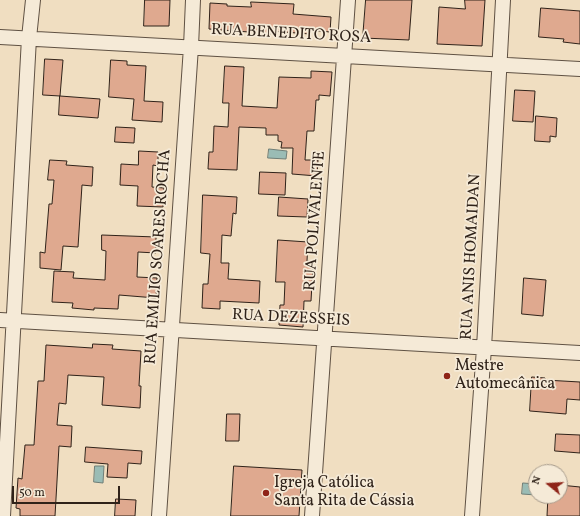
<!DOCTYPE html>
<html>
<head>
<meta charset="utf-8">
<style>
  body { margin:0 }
  #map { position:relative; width:580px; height:516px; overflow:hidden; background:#f0dec1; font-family:Vollkorn,serif }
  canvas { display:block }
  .north { position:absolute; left:528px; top:464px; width:40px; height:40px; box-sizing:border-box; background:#f5ead7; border:1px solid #a69a8b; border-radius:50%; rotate:288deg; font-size:11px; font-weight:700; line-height:16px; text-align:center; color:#2f2219 }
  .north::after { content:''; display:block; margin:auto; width:14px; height:18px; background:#8f2418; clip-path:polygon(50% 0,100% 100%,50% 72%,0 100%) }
  .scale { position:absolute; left:12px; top:486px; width:108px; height:18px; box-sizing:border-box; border:2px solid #2f2219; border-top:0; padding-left:5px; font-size:12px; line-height:14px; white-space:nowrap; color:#2f2219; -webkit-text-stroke:3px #f5ead7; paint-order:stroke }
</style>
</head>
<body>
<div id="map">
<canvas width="580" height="516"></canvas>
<div class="north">N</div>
<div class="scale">50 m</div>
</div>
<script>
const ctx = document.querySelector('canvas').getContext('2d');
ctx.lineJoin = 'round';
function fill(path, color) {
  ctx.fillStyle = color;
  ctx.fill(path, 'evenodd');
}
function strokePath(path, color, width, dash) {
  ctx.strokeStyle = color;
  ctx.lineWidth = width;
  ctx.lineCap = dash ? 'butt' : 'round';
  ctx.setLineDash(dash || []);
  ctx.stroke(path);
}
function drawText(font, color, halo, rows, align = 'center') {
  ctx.font = font + ' Vollkorn,serif';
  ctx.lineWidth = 3.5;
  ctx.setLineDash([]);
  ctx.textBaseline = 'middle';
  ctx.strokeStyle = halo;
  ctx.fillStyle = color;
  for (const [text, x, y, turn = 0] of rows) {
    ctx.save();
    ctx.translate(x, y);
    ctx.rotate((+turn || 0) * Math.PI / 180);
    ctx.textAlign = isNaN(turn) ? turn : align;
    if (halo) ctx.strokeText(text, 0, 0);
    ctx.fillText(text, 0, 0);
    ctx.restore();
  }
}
const water = new Path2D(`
  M269,149L287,151L286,159L268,158Z
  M95,466H104L103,483L94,482Z
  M523,483L536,484V495L522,494Z`);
const building = new Path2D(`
  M145,0H170L169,26H144Z
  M366,0H412L409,40L363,38Z
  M465,0H485L482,46L437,44L439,7L465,9Z
  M251,2L294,4L293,14L331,17L330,32L310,30V34L270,31V36L249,35V32L209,29L210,3L227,4V6L251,7Z
  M541,8L580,11V44L563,42L564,39L539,37Z
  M45,59L63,60L60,96L43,95Z
  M111,60L127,61V65L146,66L144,101L163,102L162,122L132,120L134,99L109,97Z
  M225,66L244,67L242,106L277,108L279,77L311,78V71L332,72L330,96L319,95V100H316L314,131H307L305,160H318L317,176L292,174L293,148H281L282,142L278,141V135H266V128L239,127L237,170L208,169L209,152H213L214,126L228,127L229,103H223Z
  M515,90L535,91L533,122L513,121Z
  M60,96L100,99L98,118L59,115Z
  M536,116L557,118L556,137L550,136V142L535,141Z
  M116,127L135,128L134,143L115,142Z
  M139,151L158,152V166L153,165L152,187L164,188L163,207L137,206L138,186L120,185L121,164L138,165Z
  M50,160L67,161L66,165L93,167L92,186L82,185L78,247L63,246L61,270L40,268V252L45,253L49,204H52L54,180H48Z
  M260,172L286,173L285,195L259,194Z
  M203,195L237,197L236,214L233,213L231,236L222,235L221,263H229L228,279L260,281L259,303L220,301V309L202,308L203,284H208L210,254L201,253Z
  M279,197L308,199L307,217L278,216Z
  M102,235L156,237V253L138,252L137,277L157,278L156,298L119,295L118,309L94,308V310L72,308L73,303L52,302L54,271L74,272L73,278L105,280L106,251L102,250Z
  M278,240L308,242L307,261L313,262L312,284L311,301H304L303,327L279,325L280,305H284L285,282H276Z
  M524,278L546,280L543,316L522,314Z
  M93,344L113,345L112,349L141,351L139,386H141L140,408L102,405L104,377L68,375L66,404L59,403L57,425L72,426L71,447L59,446L55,516H20V509L16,508L18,478L22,479L25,445H34L38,381H44L46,345L92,348Z
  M532,377L545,378V380L580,382V400L567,399L566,414L530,411Z
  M227,414H240L239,441H226Z
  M556,434L580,435V453L555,451Z
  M86,447L142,451L141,464L128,463L127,478L107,477L108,464L85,462Z
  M234,466L302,470L299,516H231Z
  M560,485L580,487V516H547L548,496H560Z
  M116,499L136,500L135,516H115Z`);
const minor = new Path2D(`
  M0,37L580,69
  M0,320L580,353
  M3,516L29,38L33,0
  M159,516L191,47L193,0
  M312,516L348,0
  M472,516L484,348L503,0`);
const markers = [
  [447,376,4,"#8f2418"],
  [266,493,4,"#8f2418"]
];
const streetNames = [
  ["RUA BENEDITO ROSA",291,35,3],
  ["RUA POLIVALENTE",316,221,-86],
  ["RUA EMILIO SOARES ROCHA",159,257,-86],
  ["RUA ANIS HOMAIDAN",472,257,-87],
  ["RUA DEZESSEIS",291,319,3]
];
const poiNames = [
  ["Mestre",455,367],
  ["Automecânica",455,385],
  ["Igreja Católica",274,484],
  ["Santa Rita de Cássia",274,502]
];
fill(water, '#9abcb5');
strokePath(water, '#6f7e77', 1);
fill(building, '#dfa98f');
strokePath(building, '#2f2219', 1);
strokePath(minor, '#5f5143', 16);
strokePath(minor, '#f5ead7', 14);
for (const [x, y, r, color] of markers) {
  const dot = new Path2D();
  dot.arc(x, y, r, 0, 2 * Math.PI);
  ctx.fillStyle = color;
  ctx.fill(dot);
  strokePath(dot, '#f5ead7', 1.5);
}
drawText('16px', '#2f2219', '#f5ead7', streetNames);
drawText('16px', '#2f2219', '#f5ead7', poiNames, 'left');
</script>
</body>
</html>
